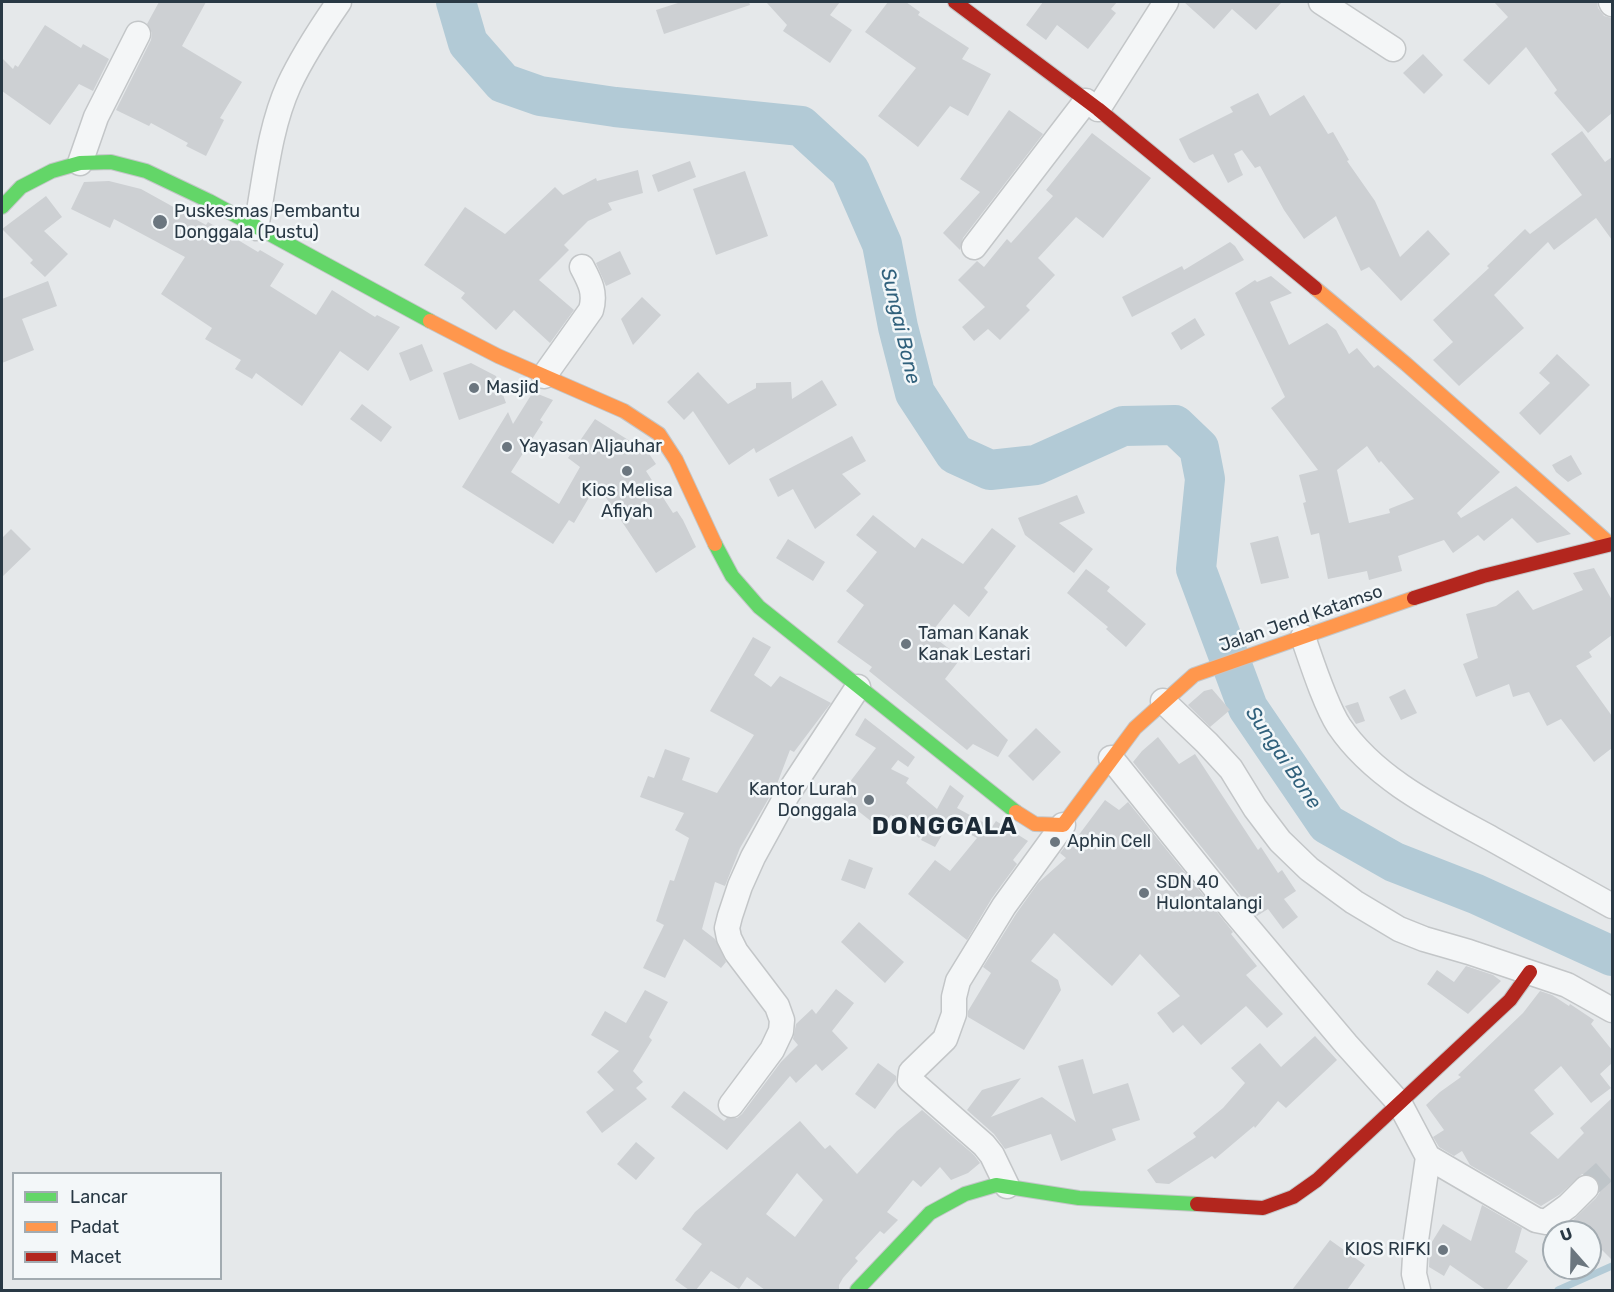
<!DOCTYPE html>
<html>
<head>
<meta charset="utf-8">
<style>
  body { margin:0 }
  #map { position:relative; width:1614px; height:1292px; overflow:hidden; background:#e5e8ea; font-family:Rubik,sans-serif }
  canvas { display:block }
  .frame { position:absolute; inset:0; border:3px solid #293945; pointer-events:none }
  .legend { position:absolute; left:12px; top:1172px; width:210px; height:108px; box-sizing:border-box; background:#f3f7f9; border:2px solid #a2abb1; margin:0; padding:8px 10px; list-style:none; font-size:18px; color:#293945 }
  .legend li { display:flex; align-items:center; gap:12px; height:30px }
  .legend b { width:30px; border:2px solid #a2abb1 }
  .north { position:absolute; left:1542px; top:1220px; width:60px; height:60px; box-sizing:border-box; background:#f3f7f9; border:2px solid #a2abb1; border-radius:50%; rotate:340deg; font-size:16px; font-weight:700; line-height:24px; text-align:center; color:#293945 }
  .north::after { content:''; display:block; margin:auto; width:21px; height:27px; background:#6b767f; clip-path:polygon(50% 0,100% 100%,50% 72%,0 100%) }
</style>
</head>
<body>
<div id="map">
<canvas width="1614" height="1292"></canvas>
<div class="frame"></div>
<ul class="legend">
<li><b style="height:8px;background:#63d668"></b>Lancar</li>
<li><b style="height:8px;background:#ff974d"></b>Padat</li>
<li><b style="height:8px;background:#b3261e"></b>Macet</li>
</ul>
<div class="north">U</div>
</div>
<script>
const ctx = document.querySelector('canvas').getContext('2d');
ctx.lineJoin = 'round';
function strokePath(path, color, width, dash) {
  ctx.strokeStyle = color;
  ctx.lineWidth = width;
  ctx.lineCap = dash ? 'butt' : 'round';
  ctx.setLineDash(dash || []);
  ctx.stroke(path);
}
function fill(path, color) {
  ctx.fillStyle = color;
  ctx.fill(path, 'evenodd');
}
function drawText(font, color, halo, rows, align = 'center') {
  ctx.font = font + ' Rubik,sans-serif';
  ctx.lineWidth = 5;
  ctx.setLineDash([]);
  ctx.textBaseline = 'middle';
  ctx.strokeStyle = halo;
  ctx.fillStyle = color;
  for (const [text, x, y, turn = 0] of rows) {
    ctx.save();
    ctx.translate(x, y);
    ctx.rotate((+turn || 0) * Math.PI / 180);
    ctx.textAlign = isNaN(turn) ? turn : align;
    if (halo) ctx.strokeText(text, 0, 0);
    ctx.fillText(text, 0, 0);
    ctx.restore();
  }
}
const stream = new Path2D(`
  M1558,1290L1612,1266`);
const river = new Path2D(`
  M456,2L468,43L503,83L540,96L615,107L801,126L850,171L882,244L898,327L915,393L955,454L990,470L1036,465L1123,426L1175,425L1199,448L1205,479L1196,569L1248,708L1327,824L1394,862L1476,894L1612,956`);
const building = new Path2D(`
  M159,2H206L182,46L242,82L220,118L224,120L206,156L186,146L188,143L151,123L149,126L116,110L151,40L152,33L147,24Z
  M681,2H749L750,5L664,34L656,10Z
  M766,2H840L830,15L852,30L830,63L783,31L787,25Z
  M888,2H906L920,12L918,15L969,48L962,59L991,74L968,116L950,106L918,147L878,116L916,68L865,32Z
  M1043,2H1117L1111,9L1116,13L1088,49L1057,25L1046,40L1026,25Z
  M1184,2H1282L1256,30L1232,9L1214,29Z
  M1494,2H1597L1598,8L1604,16L1612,18V113L1588,133L1554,93L1557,90L1526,47L1489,85L1463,60L1508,17Z
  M45,25L81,48L83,44L109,59L93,91L79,84L50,125L2,91V58L13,69L15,65L18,67Z
  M1423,54L1443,75L1424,94L1403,73Z
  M1258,93L1270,116L1304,95L1328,134L1333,132L1349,160L1347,161L1375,201L1400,257L1428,230L1450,254L1401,301L1369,267L1361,271L1336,216L1304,239L1284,210L1260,166L1255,168L1242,150L1234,154L1243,175L1228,183L1213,154L1194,163L1189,159L1179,139L1233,112L1230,107Z
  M1009,110L1043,134L963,238L960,250L943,233L980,192L960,179Z
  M1582,131L1605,162L1612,157V240L1596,218L1554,250L1548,242L1494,295L1524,328L1459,386L1433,360L1453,342L1433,320L1489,268L1487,266L1525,229L1530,234L1582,195L1551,154Z
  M1092,133L1151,178L1103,238L1076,217L1038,258L1055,275L1026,306L1030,310L1000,340L988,329L974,341L962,327L985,307L958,280L977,261L984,267L1007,239L1011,243L1053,196L1046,190Z
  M690,161L696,177L658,192L652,175Z
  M638,170L643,193L608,203L612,210L588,221L564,245L569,250L539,280L574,310L550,343L514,310L496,330L461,298L465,293L424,265L465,207L505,234L555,187L563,195L596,178L597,181Z
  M745,171L768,236L716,255L693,189Z
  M109,181L141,189L206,225L208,222L258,252L260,250L284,264L270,286L316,315L332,290L375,317L377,315L400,327L368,371L340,351L302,406L256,373L252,379L235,369L241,360L205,339L212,328L161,294L185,257L114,219L110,228L71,209L84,182Z
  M46,196L62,217L44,231L68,254L45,277L30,263L33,260L2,229Z
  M1230,242L1235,246L1244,260L1132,317L1122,297L1182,266L1184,270Z
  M620,251L631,274L606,286L596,263Z
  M1271,276L1292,293L1270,302L1289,345L1327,323L1336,330L1349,354L1357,348L1374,368L1378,365L1500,472L1457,513L1461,518L1516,486L1571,534L1537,543L1512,518L1484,541L1478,535L1453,553L1444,540L1398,556L1402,571L1369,580L1367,571L1328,579L1319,533L1311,535L1303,503L1306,502L1299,475L1318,470L1271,408L1285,397L1235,293L1255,280L1257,282ZM1367,446L1379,463L1381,461L1414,499L1389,509L1390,513L1349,523L1337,470Z
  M48,281L57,306L22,319L34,350L2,363V299Z
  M642,297L661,315L633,345L621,319Z
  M1195,318L1205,335L1181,350L1171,333Z
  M422,344L433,371L410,381L399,353Z
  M1557,354L1590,385L1540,435L1519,413L1550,383L1539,373Z
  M471,363L496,376L506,403L459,420L443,373Z
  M698,372L728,404L756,388V383L791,382L792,399L822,380L837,405L756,453L754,448L729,465L693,411L684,420L667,402Z
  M533,392L553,400L540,420L543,422L511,472L559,504L580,467L568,458L595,419L641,448L644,446L645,448L656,464L646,471L673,513L677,511L683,520L696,547L656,573L597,484L574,523L569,520L553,544L462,487L508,412L513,424Z
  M362,404L392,427L381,442L350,419Z
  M852,436L866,461L842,474L861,494L815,529L793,489L778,497L769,479Z
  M1571,455L1582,474L1568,482L1556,472L1552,465Z
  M1077,495L1085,513L1059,523L1093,549L1074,573L1025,535L1018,518Z
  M873,515L915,548L922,538L963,564L992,528L1016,546L984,588L988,592L969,617L954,604L930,634L961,658L945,679L1008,740L998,757L973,744L967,750L869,671L872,667L837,642L864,605L846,591L877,552L856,535Z
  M11,529L31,549L2,577V538Z
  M1278,536L1289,578L1261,584L1250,543Z
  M788,539L825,562L813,581L776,558Z
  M1594,568L1612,600V635L1589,652L1592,657L1576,666L1612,716V748L1594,762L1561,719L1547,726L1529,692L1513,697L1509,684L1476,697L1463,664L1478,658L1466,614L1496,606L1518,590L1533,610L1583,590L1573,573Z
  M1086,569L1110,587L1107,591L1146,624L1126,647L1106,629L1108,627L1067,593Z
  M753,637L771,647L754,675L771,687L780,676L831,703L794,752L790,750L777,784L740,848L725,886L715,882L702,929L715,939L726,962L721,968L684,939L665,978L643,968L664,925L656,921L670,880L674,881L689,838L675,830L684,813L640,797L648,776L654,778L665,749L690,758L682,780L717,793L754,735L710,711Z
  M1212,689L1230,710L1210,727L1188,705L1204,691Z
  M1405,689L1417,713L1401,720L1389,697Z
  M1358,702L1365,721L1356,724L1345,706Z
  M865,718L915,757L908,767L898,760L891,769L909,778L906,783L937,809L950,785L964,796L957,808L992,827L996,821L1028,841L1013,860L1017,864L992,898L967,940L908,894L935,860L950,871L977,838L949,823L935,847L921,840L929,825L919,838L891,815L881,829L839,796L876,748L855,735Z
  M1036,728L1061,752L1033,781L1008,756Z
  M1158,737L1179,764L1195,754L1258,850L1261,847L1278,873L1282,870L1296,891L1284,899L1298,917L1283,929L1268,909L1257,916L1133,762L1142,751Z
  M1105,800L1119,810L1128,802L1233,932L1231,934L1257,966L1246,975L1283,1014L1267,1028L1246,1006L1201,1045L1183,1025L1173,1033L1157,1013L1180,996L1140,954L1112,986L1054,933L1031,961L1058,980L1061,990L1024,1050L968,1017V1011L991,973L983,967L1016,914L1038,883L1066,858L1060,853L1068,843L1078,836Z
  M849,859L873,868L865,889L841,880Z
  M859,922L904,962L885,983L841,942Z
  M1466,966L1493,975L1501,981L1468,1014L1427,984L1437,970L1454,982Z
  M836,989L854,1003L832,1031L848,1048L822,1071L816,1064L796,1083L790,1076L727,1150L671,1107L684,1091L724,1121L727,1118H737L742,1114L781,1062L798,1045L793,1039L796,1024L812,1009L816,1014Z
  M645,990L668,1002L649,1037L652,1040L633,1071L643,1082L636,1088L647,1099L602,1133L586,1112L614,1090L597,1072L619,1051L591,1035L605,1011L626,1023Z
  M1540,991L1552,995L1569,1006L1570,1004L1594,1020L1591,1024L1612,1050V1063L1600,1074L1611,1088L1591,1103L1561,1066L1534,1090L1554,1114L1530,1133L1558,1159L1584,1133L1580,1128L1612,1098V1260L1590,1238V1232H1583L1572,1221L1596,1198L1600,1192V1184L1596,1178L1589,1174H1582L1559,1195L1541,1206L1470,1165L1462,1151L1454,1156L1439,1147L1433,1137L1444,1130L1426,1105L1440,1092L1461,1077L1458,1075L1523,1013Z
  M1315,1036L1337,1060L1286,1108L1278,1101L1255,1128L1254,1126L1215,1159L1212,1156L1169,1184L1156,1183L1147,1170L1196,1137L1193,1133L1223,1108L1245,1083L1231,1068L1260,1043L1281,1067Z
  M1083,1059L1093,1094L1128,1083L1140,1120L1112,1129L1116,1140L1061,1161L1051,1134L1005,1149L994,1134L967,1110L982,1090L1021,1078L991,1117L1042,1097L1076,1122L1058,1066Z
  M878,1063L896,1076V1080L875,1109L855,1094Z
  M922,1110L974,1155L980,1163L968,1173L951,1180L940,1167L921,1187L913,1180L887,1212L898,1220L884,1234L880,1231L855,1258L858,1261L843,1278L839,1285V1290H765L747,1277L739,1289L711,1271L696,1290H689L675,1280L702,1244L682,1229L695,1212L800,1121L825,1149L830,1145L857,1174L897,1131ZM797,1173L823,1200L795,1237L766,1214Z
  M636,1142L655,1158L636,1180L617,1164Z
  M1482,1205L1522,1228L1515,1252L1528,1261L1506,1290H1486L1450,1265L1444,1276L1429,1267L1430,1245L1443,1224L1471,1241Z
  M1330,1240L1365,1265L1347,1290H1292Z`);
const streetTunnel = new Path2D(`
  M1586,1188L1612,1165`);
const street = new Path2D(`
  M1321,2L1393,49
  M1611,2L1612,4
  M1098,109L1166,2
  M80,163L96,117L138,34
  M256,228C265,180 269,129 289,85C303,55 321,28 339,2
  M974,247L1086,101
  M544,376L591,310C596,293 590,282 582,267
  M1303,637C1312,663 1325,704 1339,726C1375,779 1437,809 1492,839C1532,861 1572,884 1612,906
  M1163,701L1207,743L1231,769L1255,808L1280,841L1309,869L1354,902L1399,929L1424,939L1469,952L1567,985L1612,1010
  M1111,758L1233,910L1346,1044L1400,1104L1428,1157L1416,1240L1414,1274L1418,1290
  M731,1105L772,1050L781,1031L782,1020L777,1006L736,952L729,938L727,928L730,916L740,886L753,857L787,795L858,687
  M1428,1157L1536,1220L1546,1222L1568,1206L1586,1188
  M1007,1186L992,1155L984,1145L910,1080L911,1072L945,1039L954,1014V997L958,981L1004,906L1063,825`);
const fast = new Path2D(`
  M2,207L21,187L52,171L80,163L111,162L146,171L209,201L430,321
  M715,544L732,576L759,607L1016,812
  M857,1290L930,1213L965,1194L996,1185L1079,1198L1197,1204`);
const slow = new Path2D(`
  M1315,288L1406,364L1610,544
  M430,321L498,356L624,411L659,434L676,460L715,544
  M1016,812L1035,824L1063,825L1135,728L1194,675L1414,598`);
const jam = new Path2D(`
  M955,2L1098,109L1315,288
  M1414,598L1483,576L1612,544
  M1197,1204L1263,1208L1293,1197L1317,1180L1510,1000L1530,972`);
const markers = [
  [160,222,8,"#6b767f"],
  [474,388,6,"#6b767f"],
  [507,447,6,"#6b767f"],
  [627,471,6,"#6b767f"],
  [906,644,6,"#6b767f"],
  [869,800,6,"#6b767f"],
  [1055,842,6,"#6b767f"],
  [1144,893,6,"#6b767f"],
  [1443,1250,6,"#6b767f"]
];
const poiNames = [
  ["Puskesmas Pembantu",174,212],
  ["Donggala (Pustu)",174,233],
  ["Masjid",486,388],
  ["Yayasan Aljauhar",519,447],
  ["Kios Melisa",627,491,"center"],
  ["Afiyah",627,512,"center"],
  ["Taman Kanak",918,634],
  ["Kanak Lestari",918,655],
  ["Kantor Lurah",857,790,"right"],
  ["Donggala",857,811,"right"],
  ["Aphin Cell",1067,842],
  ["SDN 40",1156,883],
  ["Hulontalangi",1156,904],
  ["KIOS RIFKI",1431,1250,"right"]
];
const streetNames = [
  ["Jalan Jend Katamso",1301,619,-19]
];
const waterNames = [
  ["Sungai Bone",900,326,77],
  ["Sungai Bone",1283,758,56]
];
const districtNames = [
  ["DONGGALA",945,827]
];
strokePath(stream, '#b2cad6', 7);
strokePath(river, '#b2cad6', 40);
fill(building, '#cdd0d3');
strokePath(streetTunnel, '#bfc5c9', 24, [24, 12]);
strokePath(street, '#c3c6c8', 27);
strokePath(fast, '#c3c6c8', 16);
strokePath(slow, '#c3c6c8', 16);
strokePath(jam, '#c3c6c8', 16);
strokePath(street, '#f4f6f7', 24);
strokePath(fast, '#63d668', 14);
strokePath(slow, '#ff974d', 14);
strokePath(jam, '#b3261e', 14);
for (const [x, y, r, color] of markers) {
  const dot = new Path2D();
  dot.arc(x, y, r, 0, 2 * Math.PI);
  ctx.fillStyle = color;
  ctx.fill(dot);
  strokePath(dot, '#f3f7f9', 2);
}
drawText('18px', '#293945', '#f3f7f9', poiNames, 'left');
drawText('18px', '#293945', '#f3f7f9', streetNames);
drawText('italic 20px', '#31617c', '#f3f7f9', waterNames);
ctx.letterSpacing = '1.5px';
drawText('bold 24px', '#1c2a36', '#f3f7f9', districtNames);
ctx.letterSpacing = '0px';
</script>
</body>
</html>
